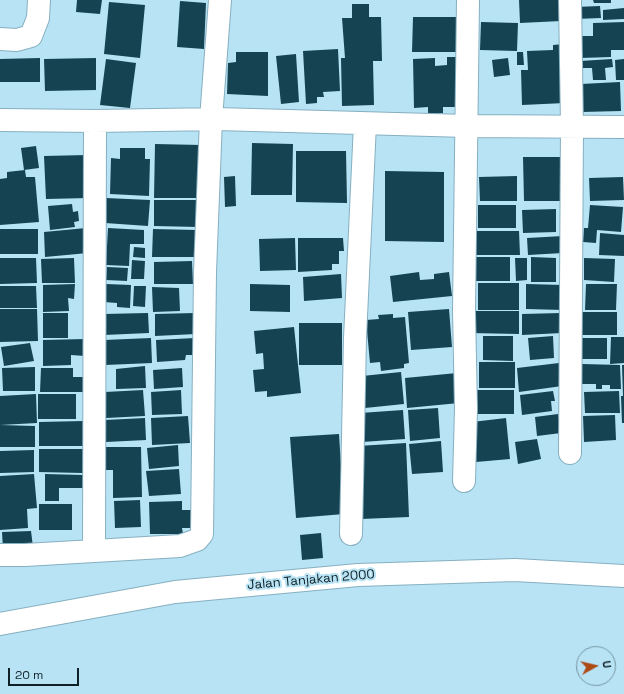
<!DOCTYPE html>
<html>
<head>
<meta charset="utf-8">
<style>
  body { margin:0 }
  #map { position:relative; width:624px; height:694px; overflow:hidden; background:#b8e3f4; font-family:"Space Grotesk",sans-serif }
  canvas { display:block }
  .north { position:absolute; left:576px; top:646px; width:40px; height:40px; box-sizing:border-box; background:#b8e3f4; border:1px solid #7495a2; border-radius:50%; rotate:82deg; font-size:11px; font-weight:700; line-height:16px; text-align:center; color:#0f2026 }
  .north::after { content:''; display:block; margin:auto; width:14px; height:18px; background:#ad4915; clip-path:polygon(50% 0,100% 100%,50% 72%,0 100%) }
  .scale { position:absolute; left:8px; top:668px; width:71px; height:18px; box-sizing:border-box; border:2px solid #0f2026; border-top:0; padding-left:5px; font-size:12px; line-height:14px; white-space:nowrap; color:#0f2026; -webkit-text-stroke:3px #b8e3f4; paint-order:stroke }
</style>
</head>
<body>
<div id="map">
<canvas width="624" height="694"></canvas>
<div class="north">U</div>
<div class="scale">20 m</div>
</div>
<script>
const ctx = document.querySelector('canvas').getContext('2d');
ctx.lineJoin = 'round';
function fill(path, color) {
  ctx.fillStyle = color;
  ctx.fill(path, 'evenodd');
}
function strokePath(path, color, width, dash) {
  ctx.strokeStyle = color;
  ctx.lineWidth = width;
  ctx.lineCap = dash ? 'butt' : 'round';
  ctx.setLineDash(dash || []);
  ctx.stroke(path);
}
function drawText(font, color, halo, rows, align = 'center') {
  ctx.font = font + ' "Space Grotesk",sans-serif';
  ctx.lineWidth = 4;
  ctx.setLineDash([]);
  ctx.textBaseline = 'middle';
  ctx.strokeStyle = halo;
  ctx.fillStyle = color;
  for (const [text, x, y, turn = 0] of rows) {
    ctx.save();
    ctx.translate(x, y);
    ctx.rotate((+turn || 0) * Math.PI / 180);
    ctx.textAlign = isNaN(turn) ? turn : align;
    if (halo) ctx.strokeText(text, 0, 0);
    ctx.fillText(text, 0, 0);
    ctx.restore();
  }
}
const building = new Path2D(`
  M77,0H102L100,14L76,12Z
  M519,0H561V21L520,23Z
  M593,0H611V3H594Z
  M180,1L206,3L204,49L177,47Z
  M109,2L145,5L140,58L104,54Z
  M352,4H369V17H381L382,61H373L374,105L342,106L341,58H345L342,18H352Z
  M600,6L601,18L575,19V7Z
  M624,8V19L603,20V10Z
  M413,17H457V52H412Z
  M481,22L518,23L517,51L480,50Z
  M624,22V50H611V57L580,58V36H593V23Z
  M564,44L565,103L522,105L521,70H528L527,51L553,50V45Z
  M338,49L340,91L323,92L324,97H317V103L306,104L303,51Z
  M236,52H268V96L227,94L228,63L236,62Z
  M517,52H523L524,65H517Z
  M296,54L299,102L281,104L276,56Z
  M447,57H461V107H443V113L428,114V107L414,108L413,59L435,58V66L447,65Z
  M40,58V82H0V59Z
  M96,58V90L45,91L44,59Z
  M508,58L510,75L494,77L492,60Z
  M106,59L136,63L130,108L100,105Z
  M612,59L613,67L605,68L606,80H593L592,68H581L580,61Z
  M624,59V80H616L615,60Z
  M620,82L621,111L582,112L581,84Z
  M252,143L293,144L292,195H251Z
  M155,144L201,145L200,198H154Z
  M36,146L39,168L24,170L21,148Z
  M120,148H145V159H150L149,196L110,194L111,158L120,159Z
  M296,151H346L347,203L296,202Z
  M87,155L89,198L46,199L44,156Z
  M523,157H564L565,201H524Z
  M25,170L26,177H35L39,222L0,225V179L7,178V172Z
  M385,171L444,172V242L385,241Z
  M235,176L236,206L225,207L224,177Z
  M517,176V201H480L479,177Z
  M623,177L624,200L590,201L589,178Z
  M106,198L150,200L148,226L105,223Z
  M154,200H198V227L154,226Z
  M72,204L73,212L78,211L79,221L74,222L75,227L50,230L48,206Z
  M478,205H516V228H478Z
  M590,205L623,207L621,232L597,230L596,243L583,242L584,228H588Z
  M556,209V232L523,233L522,210Z
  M86,228L88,253L45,257L44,232Z
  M108,228L144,230V244H130L129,266L106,265Z
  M0,229H38V254H0Z
  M153,229L197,230L196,257H152Z
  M475,231H519L520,255H476Z
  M600,233L624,235V256L599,255Z
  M563,236V253L528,255L527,238Z
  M295,238L296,270L260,271L259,239Z
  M298,238H343L344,251H339V264H332V270L298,272Z
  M134,247L145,248V258L133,257Z
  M474,257H510V281H474Z
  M531,257L556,258V282H531Z
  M0,258H36L37,283L0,284Z
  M74,258L75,283H42L41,259Z
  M515,258H527V280L516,281Z
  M584,258L615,259L614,282L584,280Z
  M132,260L145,261L144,279H131Z
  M192,261L193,284H154V262Z
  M107,267L128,268L127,281L106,280Z
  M419,272L420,280L434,279V274L449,272L452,296L393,302L390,276Z
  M341,274L342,298L304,301L303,277Z
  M478,283H519V310H478Z
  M75,284L74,299L68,298L69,311L43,312V285Z
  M106,284L131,285L130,308L117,307V303L104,302Z
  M250,284L290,285V312L250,311Z
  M526,284L563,285V310L526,309Z
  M586,284H617L616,310H585Z
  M0,286H36L37,308H0Z
  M134,286H146L145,307L133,306Z
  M152,287L179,288L180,311L153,312Z
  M0,309H37L38,341L0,342Z
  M449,309L452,347L411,350L408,312Z
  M470,311H519V334L470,333Z
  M581,312H617V335H581Z
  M43,313H68V338H43Z
  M148,313L149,333L104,335V314Z
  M195,313L196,334L155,336V314Z
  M561,313L562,333L522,335V314Z
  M393,314V318L405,317L409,363L404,364V368L381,371L380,362L370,363L366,320L379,319L378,315Z
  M299,323H342V365H299Z
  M294,327L301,393L267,397V391L255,392L253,370L264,369L263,353L256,354L254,331Z
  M483,336H513V361L483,360Z
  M553,336L554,358L530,360L528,338Z
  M611,337H624V363L610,364Z
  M151,338L152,363L105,365L104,340Z
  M195,338V355H186L185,360L157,362L156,340Z
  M580,338H607V359H579Z
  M85,339V356L71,355V365L43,366V340Z
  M30,343L34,361L4,366L1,347Z
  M479,362H515V388H479Z
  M559,363L562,386L519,392L517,368Z
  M582,364L620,365L621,389H610V385H602V389H596V384H581Z
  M622,365H624V396H623Z
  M145,366L146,388L116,389V369Z
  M35,367V391H3L2,368Z
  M41,368H73V377H83V392H40Z
  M182,368L183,387L154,389L153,370Z
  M401,372L404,404L365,408L362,376Z
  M457,373L459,403L407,408L405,378Z
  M143,390L145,416L106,418L105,392Z
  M181,390L182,414L152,415L151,392Z
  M476,390H514V414H477Z
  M553,391L555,401H551L552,411L522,415L520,395Z
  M619,391L620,413H585L584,392Z
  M36,394L37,423L0,425V396Z
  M38,394H76V419H38Z
  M621,396H624V423H622Z
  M438,408L440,438L410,441L408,410Z
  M403,410L405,439L362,442L360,413Z
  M558,414L561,433L537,436L535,417Z
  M615,415L616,440L584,442L583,416Z
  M188,416L190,443L152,445L151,418Z
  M145,418L146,440L106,442L105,420Z
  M506,418L510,459L476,462L472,422Z
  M84,421V446H39V422Z
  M0,425L35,426V447H0Z
  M339,434L344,514L296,518L290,437Z
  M537,439L541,459L518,464L515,442Z
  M441,441L443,472L412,474L409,444Z
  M406,443L409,517L361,519L358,446Z
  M178,445L179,466L149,469L147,448Z
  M103,447H141L142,497L113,498V470H102Z
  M39,449H83V473L39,472Z
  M34,450V472L0,473V451Z
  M179,469L181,494L149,496L146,471Z
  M34,474L37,508L27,509L28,528L0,530V476Z
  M45,474L83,475V488H59V501H45Z
  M140,500L141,527L115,528L114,501Z
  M182,501V510H193L194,528H182L183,534H150L149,502Z
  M39,504H72V530H39Z
  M31,531L33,547L3,549L2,532Z
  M321,533L323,558L302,560L300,535Z`);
const minor = new Path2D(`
  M0,39L17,40L31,36L38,18L39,0
  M0,120L95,121L217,119L467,126L624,127
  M570,453L572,126L570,0
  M464,481L466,409L464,310L468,0
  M351,534L355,338L365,124
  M94,550L95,121
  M0,555H25L180,546L197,540L202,534L205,272L211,119L220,0
  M0,624L175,592L358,575L515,570L624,576`);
const streetNames = [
  ["Jalan Tanjakan 2000",311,580,-5]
];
fill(building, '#164352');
strokePath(minor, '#86b0c0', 24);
strokePath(minor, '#fff', 22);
drawText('13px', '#0f2026', '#b8e3f4', streetNames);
</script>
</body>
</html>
